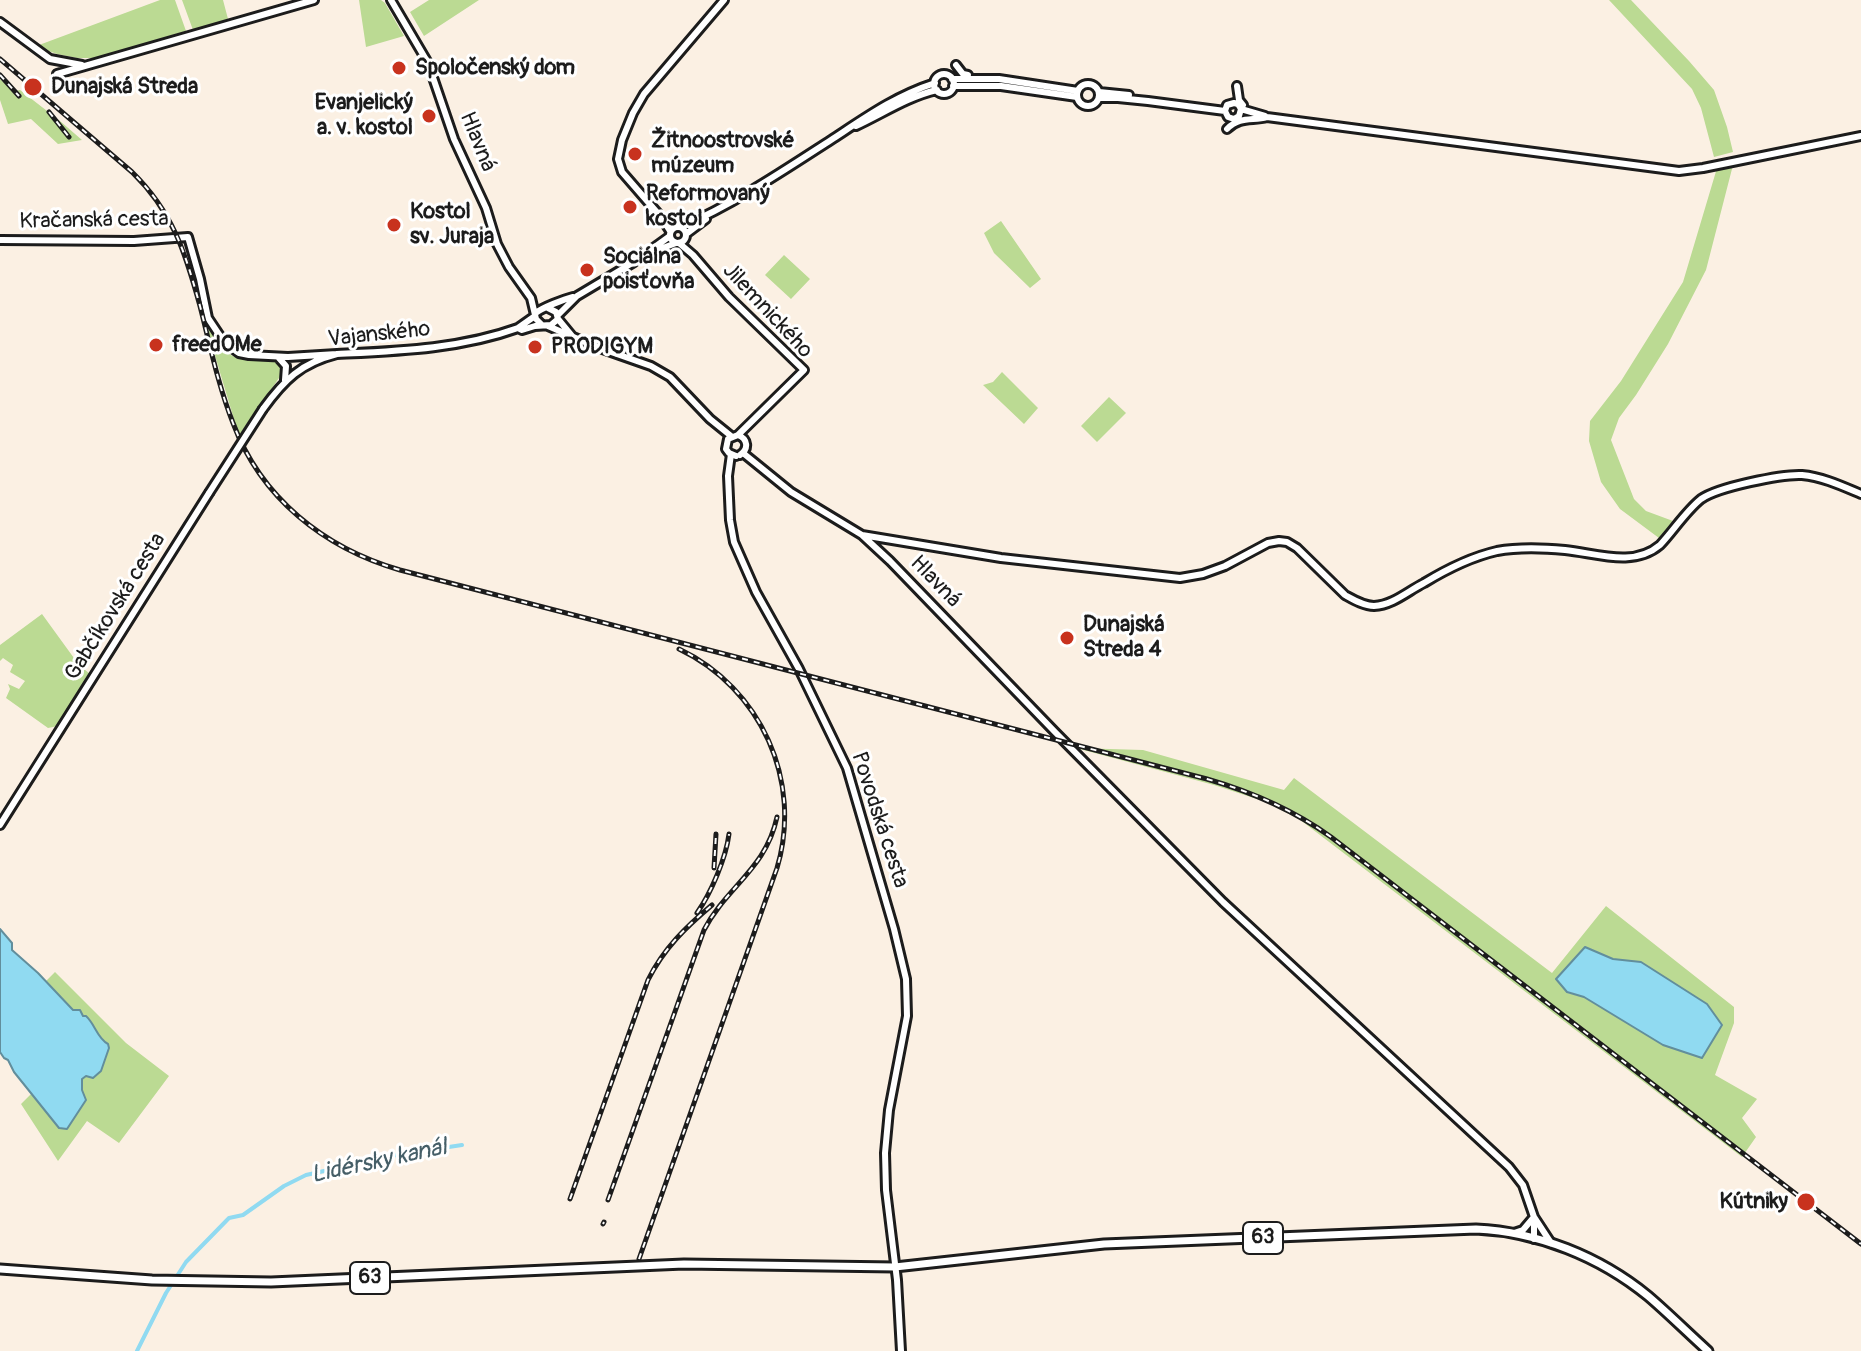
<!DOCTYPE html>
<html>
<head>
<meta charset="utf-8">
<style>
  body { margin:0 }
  canvas { display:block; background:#fbf0e3 }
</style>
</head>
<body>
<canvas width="1861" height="1351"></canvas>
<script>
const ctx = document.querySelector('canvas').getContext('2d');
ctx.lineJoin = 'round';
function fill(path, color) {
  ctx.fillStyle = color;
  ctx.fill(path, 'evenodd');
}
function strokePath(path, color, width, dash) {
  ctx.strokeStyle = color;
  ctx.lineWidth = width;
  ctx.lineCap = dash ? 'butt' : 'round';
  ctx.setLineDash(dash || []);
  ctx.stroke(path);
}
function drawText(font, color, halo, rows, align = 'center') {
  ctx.font = font + ' Pangolin,sans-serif';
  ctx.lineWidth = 6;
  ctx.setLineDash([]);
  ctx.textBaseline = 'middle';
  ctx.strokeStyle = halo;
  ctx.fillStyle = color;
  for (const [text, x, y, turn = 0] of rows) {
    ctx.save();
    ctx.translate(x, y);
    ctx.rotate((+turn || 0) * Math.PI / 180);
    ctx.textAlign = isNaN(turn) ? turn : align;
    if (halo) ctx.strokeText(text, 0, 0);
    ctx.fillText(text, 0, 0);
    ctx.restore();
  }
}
const green = new Path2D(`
  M160,0H175L186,31L95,58H77L57,54L46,50L39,45Z
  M182,0H223L228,19L193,30Z
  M359,0H381L385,3L404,36L366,47Z
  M429,0H479L424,36L410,12Z
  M1609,0H1631L1689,61L1714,90L1727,127L1733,152L1714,157L1701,108L1692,89Z
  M0,79L13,91L20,90L60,121L82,140L58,144L31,119L8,124L0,100Z
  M1733,165L1706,270L1668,344L1636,395L1619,418L1611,440L1634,499L1646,511L1673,521L1659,538L1620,509L1601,482L1589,441L1590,421L1621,381L1683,282L1717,168Z
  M1001,221L1041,279L1030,288L994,253L984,233Z
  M784,255L810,279L791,299L765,275Z
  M211,328C217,336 224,350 231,355C244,364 296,350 279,378L239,436L207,329Z
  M1002,372L1038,408L1024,424L983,385L993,382Z
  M1109,397L1126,413L1097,442L1081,426Z
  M42,614L79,665L90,674L58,726L48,728L6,698L10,689L8,684L19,689L25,681L10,672L13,665L3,658L0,661V645Z
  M1076,748L1143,750L1284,790L1294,778L1552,973L1606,906L1734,1007V1023L1715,1075L1757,1099L1742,1118L1756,1137L1742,1157L1299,819L1266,802L1214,785ZM1585,947L1613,959L1641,962L1722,1025L1702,1058L1584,997L1568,993Z
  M55,972L126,1043L169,1076L119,1143L87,1121L58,1161L21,1104L32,1093L59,1128L67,1129L86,1100L82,1090V1079L85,1076L89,1077L104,1043L84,1016L73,1010L46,981Z`);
const water = new Path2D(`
  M0,929L12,943V950L38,973L73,1010H80L83,1016H86C95,1024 97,1038 108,1044L109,1048L101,1071L93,1078L86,1076L82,1079V1090L86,1100L67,1129L59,1128L14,1072L8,1060L4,1058L0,1052Z
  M1585,947L1613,959L1641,962L1707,1004L1722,1025L1702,1058L1663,1045L1584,997L1567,992L1556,979Z`);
const canal = new Path2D(`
  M137,1351L166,1293L186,1262L229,1218L243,1215L284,1186L306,1175L396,1155L462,1145`);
const secondary = new Path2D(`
  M391,0L428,63L454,139L486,208L497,244L509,267L531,298L536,319L542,325
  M0,22L50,59L82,65
  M956,65L963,74L968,75
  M57,74L314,0
  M934 84a10 10 0 1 1 20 0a10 10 0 1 1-20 0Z
  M952,79H999L1078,91
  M1077 95a11 11 0 1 1 22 0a11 11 0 1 1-22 0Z
  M953,86H1001L1077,97
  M1237,86L1239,100L1243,105
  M1099,92L1129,95
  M1099,98H1118L1148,101L1225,111
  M1241,109L1239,116L1234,119L1228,117L1225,111L1227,105L1234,103L1238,104L1241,109L1265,116
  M856,126C884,113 907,97 937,90
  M1227,129C1240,116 1252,121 1267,117L1679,171L1703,168L1861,136
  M670 235a8 8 0 1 1 16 0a8 8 0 1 1-16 0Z
  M681,227C734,204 783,171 831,140C866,117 895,96 935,83
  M670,231L661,217L622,172L618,159L622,140L633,113L644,94L724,0
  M686,234L706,219
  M0,240L134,241L188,237L200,279L208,318L220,336L231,347L239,353L249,355L288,357L337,354
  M679,243L693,255L729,297L804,370L738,435L728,439L726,449L729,453L736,456
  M655,251L676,243
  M548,308L556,312L558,319L572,336
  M536,313C541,308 565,299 573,297
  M558,315L577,296L634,262L670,236
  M548,326L594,346L651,366L670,377L710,419L731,436
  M518,328L535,316
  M278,357L286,366L285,380
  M263,409C284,380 301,363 337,354C398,351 460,349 518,328L522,330L535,326L551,325L558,319
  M738,435C748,439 749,449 740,455
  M743,453L791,492L862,535L890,561L1055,732L1223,902L1509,1167L1523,1185L1534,1217L1551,1243
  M731,454L728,476L730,520L734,542L756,592L799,669L847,768L894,929L906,979L907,1016L889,1110L885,1153L886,1190L897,1280L901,1351
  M862,535L1001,558L1180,578L1203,574L1225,566L1268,543L1279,541L1287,542L1297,548L1345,595C1354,600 1364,606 1374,606C1393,605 1408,591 1424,583C1447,569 1471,557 1497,551C1519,547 1543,548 1565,550C1596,553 1633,568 1660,545C1674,530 1686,511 1701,499C1718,487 1782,474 1802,475C1823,477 1842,486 1861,494
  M0,825L209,493
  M1514,1233L1523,1230L1534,1217
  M1534,1239V1218`);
const primary = new Path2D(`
  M0,1269L152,1280L271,1282L684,1264L895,1267L1104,1244L1476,1229C1538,1232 1599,1256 1648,1296C1668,1313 1688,1333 1708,1351`);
const rail = new Path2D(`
  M0,59L132,172C173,212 185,252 200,306C210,345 218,385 233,423C261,498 324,548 400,570L1207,779C1252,792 1292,809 1331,837L1861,1244
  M0,75L19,96
  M49,112L69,137
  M714,868L716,834
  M697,913C711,893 726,858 729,834
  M570,1199L648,980C664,948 686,927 712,905
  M608,1200L704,930C727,886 766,869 777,817
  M603,1224L604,1222
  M639,1259L777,868C803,781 761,688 679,649`);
const secondaryBridge = new Path2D(`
  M209,493L263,409`);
const markers = [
  [399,68,8,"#c8321e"],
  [33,87,10,"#c8321e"],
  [429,116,8,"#c8321e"],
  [635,154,8,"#c8321e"],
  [630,207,8,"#c8321e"],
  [394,225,8,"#c8321e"],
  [587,270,8,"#c8321e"],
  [156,345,8,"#c8321e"],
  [535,347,8,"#c8321e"],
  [1067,638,8,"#c8321e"],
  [1806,1202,10,"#c8321e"]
];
const shields = [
  [1263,1238,40],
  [370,1278,40]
];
const shieldNames = [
  ["63",1263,1238],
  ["63",370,1278]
];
const poiNames = [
  ["Spoločenský dom",415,68],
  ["Dunajská Streda",51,87],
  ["Evanjelický",413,103,"right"],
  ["a. v. kostol",413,128,"right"],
  ["Žitnoostrovské",651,141],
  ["múzeum",651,166],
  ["Reformovaný",646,194],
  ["kostol",646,219],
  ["Kostol",410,212],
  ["sv. Juraja",410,237],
  ["Sociálna",603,257],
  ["poisťovňa",603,282],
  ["freedOMe",172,345],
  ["PRODIGYM",551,347],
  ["Dunajská",1083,625],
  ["Streda 4",1083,650],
  ["Kútniky",1788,1202,"right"]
];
const streetNames = [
  ["Hlavná",477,142,68],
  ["Kračanská cesta",94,221,-1],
  ["Jilemnického",767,311,47],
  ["Vajanského",379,335,-6],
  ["Hlavná",935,582,46],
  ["Gabčíkovská cesta",116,607,-58],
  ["Povodská cesta",879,820,72]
];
const waterNames = [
  ["Lidérsky kanál",379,1162,-12]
];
fill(green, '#bbda93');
fill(water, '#90daf1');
strokePath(water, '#628e9c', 2);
strokePath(canal, '#90daf1', 4);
strokePath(secondary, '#1c1c1c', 12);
strokePath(primary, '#1c1c1c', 13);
strokePath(secondary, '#fff', 6);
strokePath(primary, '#fff', 7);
strokePath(rail, '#1c1c1c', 5);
strokePath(rail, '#fff', 2, [6]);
strokePath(secondaryBridge, '#1c1c1c', 12, []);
strokePath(secondaryBridge, '#fff', 6);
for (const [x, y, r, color] of markers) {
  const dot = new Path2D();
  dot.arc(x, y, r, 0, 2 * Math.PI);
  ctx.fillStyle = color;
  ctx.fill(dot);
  strokePath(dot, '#fff', 3);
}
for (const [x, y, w] of shields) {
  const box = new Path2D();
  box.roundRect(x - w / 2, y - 16, w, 32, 6);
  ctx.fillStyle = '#fff';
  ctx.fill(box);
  strokePath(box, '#1c1c1c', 2);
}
drawText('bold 20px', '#1c1c1c', null, shieldNames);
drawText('bold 22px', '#1c1c1c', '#fff', poiNames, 'left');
drawText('22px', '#1c1c1c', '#fff', streetNames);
drawText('italic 24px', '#455e67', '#fff', waterNames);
</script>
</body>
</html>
